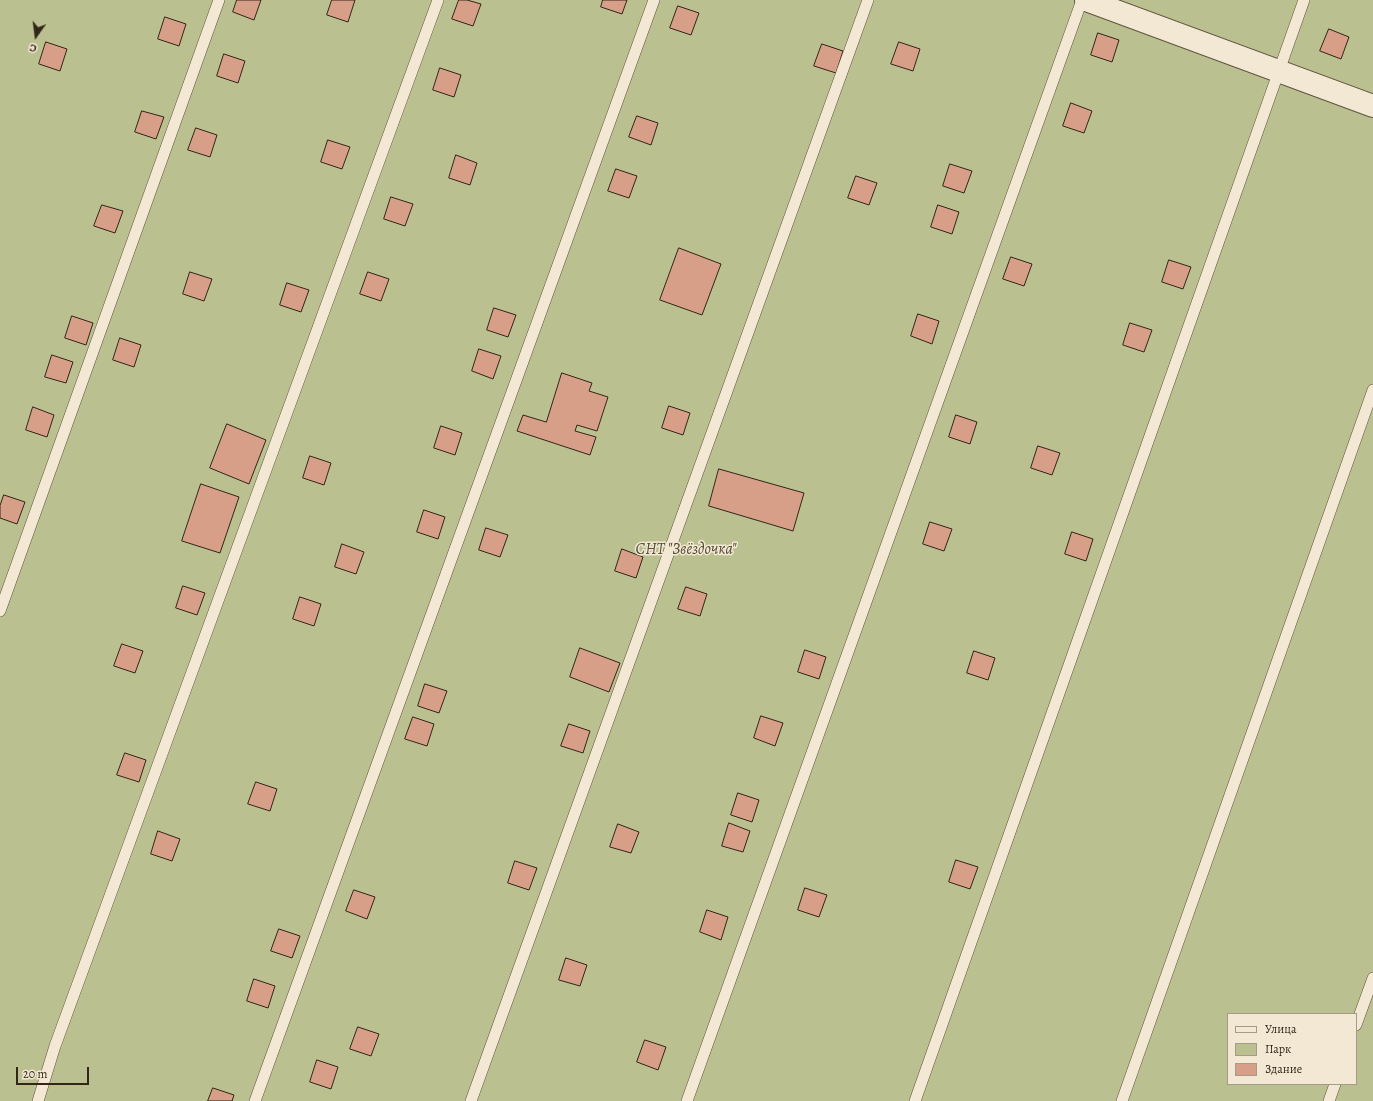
<!DOCTYPE html>
<html>
<head>
<meta charset="utf-8">
<style>
  body { margin:0 }
  #map { position:relative; width:1373px; height:1101px; overflow:hidden; background:#ecdbbc; font-family:Alegreya,serif }
  canvas { display:block }
  .legend { position:absolute; left:1227px; top:1013px; width:130px; height:72px; box-sizing:border-box; background:#f3e8d3; border:1px solid #a69a88; margin:0; padding:5px 7px; list-style:none; font-size:12px; color:#332617 }
  .legend li { display:flex; align-items:center; gap:8px; height:20px }
  .legend b { width:20px; border:1px solid #a69a88 }
  .north { position:absolute; left:16px; top:16px; width:40px; height:40px; -webkit-text-stroke:3px #f3e8d3; paint-order:stroke; rotate:194deg; font-size:11px; font-weight:700; line-height:16px; text-align:center; color:#332617 }
  .north::after { content:''; display:block; margin:auto; width:14px; height:18px; background:#332617; clip-path:polygon(50% 0,100% 100%,50% 72%,0 100%) }
  .scale { position:absolute; left:16px; top:1067px; width:73px; height:18px; box-sizing:border-box; border:2px solid #332617; border-top:0; padding-left:5px; font-size:12px; line-height:14px; white-space:nowrap; color:#332617; -webkit-text-stroke:3px #f3e8d3; paint-order:stroke }
</style>
</head>
<body>
<div id="map">
<canvas width="1373" height="1101"></canvas>
<ul class="legend">
<li><b style="height:5px;background:#f3e8d3"></b>Улица</li>
<li><b style="height:11px;background:#bac08f"></b>Парк</li>
<li><b style="height:11px;background:#d79e88"></b>Здание</li>
</ul>
<div class="north">С</div>
<div class="scale">20 m</div>
</div>
<script>
const ctx = document.querySelector('canvas').getContext('2d');
ctx.lineJoin = 'round';
function fill(path, color) {
  ctx.fillStyle = color;
  ctx.fill(path, 'evenodd');
}
function strokePath(path, color, width, dash) {
  ctx.strokeStyle = color;
  ctx.lineWidth = width;
  ctx.lineCap = dash ? 'butt' : 'round';
  ctx.setLineDash(dash || []);
  ctx.stroke(path);
}
function drawText(font, color, halo, rows, align = 'center') {
  ctx.font = font + ' Alegreya,serif';
  ctx.lineWidth = 3;
  ctx.setLineDash([]);
  ctx.textBaseline = 'middle';
  ctx.strokeStyle = halo;
  ctx.fillStyle = color;
  for (const [text, x, y, turn = 0] of rows) {
    ctx.save();
    ctx.translate(x, y);
    ctx.rotate((+turn || 0) * Math.PI / 180);
    ctx.textAlign = isNaN(turn) ? turn : align;
    if (halo) ctx.strokeText(text, 0, 0);
    ctx.fillText(text, 0, 0);
    ctx.restore();
  }
}
const green = new Path2D(`
  M0,0H1373V1101H0ZM1228,1014H1356V1084H1228Z`);
const building = new Path2D(`
  M237,0H261L254,20L233,12Z
  M332,0H355L348,22L327,15Z
  M459,0H467L481,4L473,26L452,19Z
  M603,0H627L622,14L601,7Z
  M678,6L699,13L691,35L670,28Z
  M165,17L186,24L179,46L158,39Z
  M1329,29L1349,37L1341,59L1320,51Z
  M1098,33L1119,40L1112,62L1091,55Z
  M46,42L67,49L60,71L39,64Z
  M899,42L920,49L913,71L891,64Z
  M822,44L843,51L836,73L814,66Z
  M224,54L245,61L238,83L217,76Z
  M440,68L461,75L454,97L433,90Z
  M1071,103L1092,111L1084,133L1063,126Z
  M142,111L164,117L156,139L135,132Z
  M637,116L658,123L651,145L629,137Z
  M196,128L217,135L210,157L188,150Z
  M328,140L350,147L342,169L321,162Z
  M456,155L477,163L470,185L449,178Z
  M950,164L972,171L964,193L943,186Z
  M616,169L637,176L629,198L608,191Z
  M856,176L877,183L869,205L848,198Z
  M391,197L413,204L405,226L384,219Z
  M102,205L123,211L115,233L94,226Z
  M938,205L959,212L952,234L931,227Z
  M679,248L721,264L702,315L660,300Z
  M1011,257L1032,264L1024,286L1003,279Z
  M1169,260L1191,267L1183,289L1162,282Z
  M190,272L212,279L204,301L183,294Z
  M368,272L389,279L381,301L360,294Z
  M287,283L309,290L301,312L280,305Z
  M494,308L516,315L508,337L487,330Z
  M918,314L939,321L932,344L911,336Z
  M72,316L93,323L86,345L65,338Z
  M1130,323L1152,330L1144,352L1123,345Z
  M120,338L141,345L134,367L113,360Z
  M479,349L501,356L493,379L472,371Z
  M52,355L73,362L66,383L45,377Z
  M562,373L592,383L589,391L608,397L597,431L577,425L575,431L596,437L590,455L517,431L523,415L546,422Z
  M669,406L690,413L683,435L662,428Z
  M33,407L54,415L47,437L26,430Z
  M956,415L977,422L970,444L949,437Z
  M227,424L266,440L249,484L210,468Z
  M441,426L462,433L455,455L434,448Z
  M1038,446L1060,453L1052,475L1031,468Z
  M310,456L331,463L324,485L303,478Z
  M719,469L804,493L793,531L709,506Z
  M201,484L239,497L220,553L182,541Z
  M4,495L25,502L17,524L0,518V506Z
  M424,510L445,517L438,539L417,532Z
  M930,522L952,529L944,551L923,544Z
  M486,528L508,535L500,557L479,550Z
  M1072,532L1093,539L1086,561L1065,554Z
  M342,544L364,552L356,574L335,567Z
  M622,549L643,557L636,578L615,571Z
  M183,586L205,593L197,615L176,608Z
  M686,587L707,594L700,616L678,609Z
  M300,597L321,604L314,626L293,619Z
  M122,644L143,651L135,673L114,666Z
  M580,648L620,663L609,692L570,677Z
  M805,650L826,657L819,679L798,672Z
  M974,651L995,658L988,680L967,673Z
  M425,684L447,691L439,713L418,706Z
  M761,716L783,723L775,746L754,738Z
  M413,717L434,724L427,746L405,739Z
  M569,724L590,731L583,753L561,746Z
  M125,753L146,760L139,782L117,775Z
  M256,782L277,789L270,811L248,804Z
  M738,793L759,800L752,822L731,815Z
  M729,823L750,831L743,852L722,846Z
  M618,824L639,832L631,853L610,847Z
  M158,831L180,839L172,861L151,854Z
  M956,860L978,867L970,889L949,882Z
  M515,861L537,868L529,890L508,883Z
  M805,888L827,895L819,917L798,910Z
  M354,890L375,897L367,919L346,911Z
  M707,910L728,917L721,940L700,932Z
  M279,929L300,936L292,958L271,951Z
  M566,958L587,965L580,986L559,980Z
  M254,979L275,986L268,1008L247,1001Z
  M358,1027L379,1034L371,1056L350,1049Z
  M645,1040L666,1047L658,1070L637,1062Z
  M317,1060L338,1067L331,1089L310,1082Z
  M213,1088L234,1095L232,1101H208Z`);
const lane = new Path2D(`
  M0,611L219,0
  M1356,1025L1373,978
  M38,1101L55,1046L438,0
  M255,1101L654,0
  M471,1101L868,0
  M687,1101L1082,0
  M915,1101L1304,0
  M1122,1101L1373,390
  M1329,1101L1335,1084`);
const street = new Path2D(`
  M1086,0L1373,106`);
const parkNames = [
  ["СНТ \"Звёздочка\"",686,550]
];
fill(green, '#bac08f');
fill(building, '#d79e88');
strokePath(building, '#332617', 1);
strokePath(lane, '#615340', 12);
strokePath(street, '#615340', 24);
strokePath(lane, '#f3e8d3', 11);
strokePath(street, '#f3e8d3', 22);
drawText('italic 16px', '#554c35', '#f3e8d3', parkNames);
</script>
</body>
</html>
